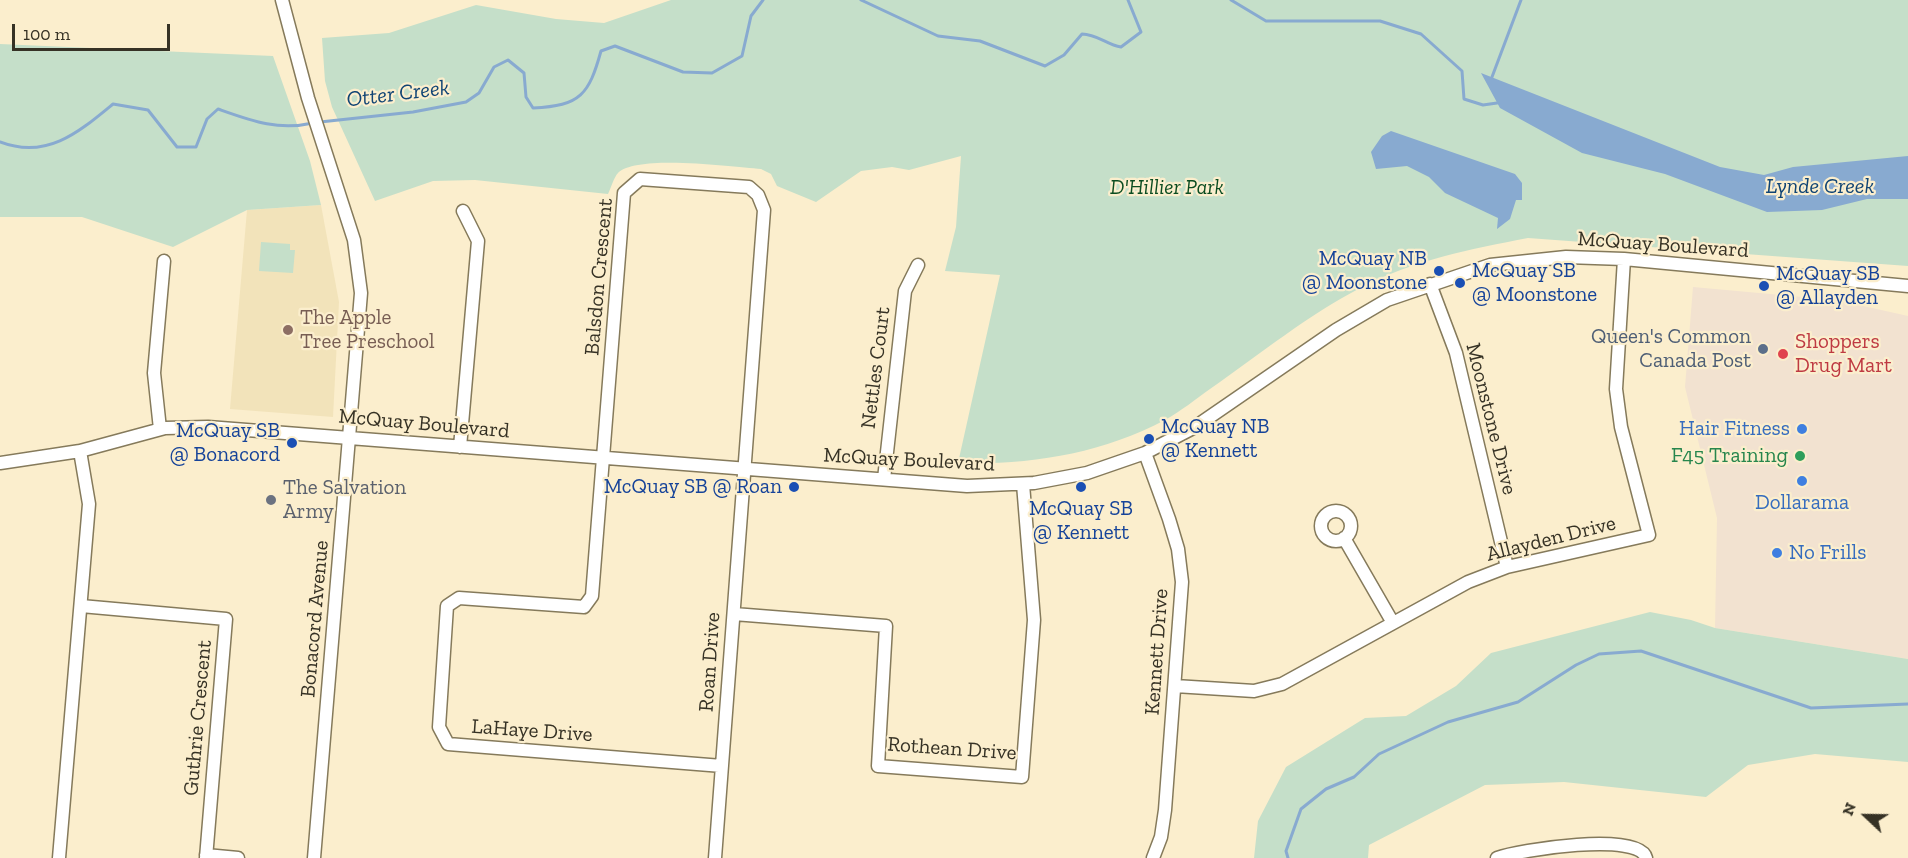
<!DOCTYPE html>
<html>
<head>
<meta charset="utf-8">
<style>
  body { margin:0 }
  #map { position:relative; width:1908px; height:858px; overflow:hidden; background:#fbeecd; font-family:"Zilla Slab",serif }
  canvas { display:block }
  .north { position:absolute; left:1836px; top:786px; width:60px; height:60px; -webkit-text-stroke:4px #fbeecd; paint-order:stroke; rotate:292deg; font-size:16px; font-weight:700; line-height:24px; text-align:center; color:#363225 }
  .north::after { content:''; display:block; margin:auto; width:21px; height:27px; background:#363225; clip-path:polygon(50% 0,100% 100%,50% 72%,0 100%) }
  .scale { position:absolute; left:12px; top:24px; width:158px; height:27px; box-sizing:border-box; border:3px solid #363225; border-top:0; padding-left:8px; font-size:18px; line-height:21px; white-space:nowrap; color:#363225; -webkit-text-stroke:4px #fbeecd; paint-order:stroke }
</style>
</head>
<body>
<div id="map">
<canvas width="1908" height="858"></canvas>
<div class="north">N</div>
<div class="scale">100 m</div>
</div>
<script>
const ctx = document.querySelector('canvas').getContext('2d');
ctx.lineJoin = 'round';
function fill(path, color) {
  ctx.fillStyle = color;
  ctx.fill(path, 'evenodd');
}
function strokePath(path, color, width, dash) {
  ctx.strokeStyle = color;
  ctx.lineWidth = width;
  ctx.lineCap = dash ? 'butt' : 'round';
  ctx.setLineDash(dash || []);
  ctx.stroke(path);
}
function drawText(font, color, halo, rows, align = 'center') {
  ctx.font = font + ' "Zilla Slab",serif';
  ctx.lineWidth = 4.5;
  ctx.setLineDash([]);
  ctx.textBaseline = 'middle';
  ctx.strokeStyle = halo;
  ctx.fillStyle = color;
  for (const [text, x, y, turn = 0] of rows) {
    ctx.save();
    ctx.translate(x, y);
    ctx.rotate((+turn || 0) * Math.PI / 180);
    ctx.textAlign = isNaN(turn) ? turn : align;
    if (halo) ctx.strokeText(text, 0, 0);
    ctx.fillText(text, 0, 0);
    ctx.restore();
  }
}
const commercial = new Path2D(`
  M1693,287L1836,300L1908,316V659L1715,628L1717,518L1685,387Z`);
const built = new Path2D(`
  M321,205L339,302L333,417L230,409L247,210Z`);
const green = new Path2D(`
  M671,0H1908V266L1528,238C1471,249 1414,260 1362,287C1308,315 1260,354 1210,389C1196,399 1181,411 1165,420C1100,454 1031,465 958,463L1000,275L945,271L956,227L961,156L909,170L892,167L861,171L816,202L777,186L771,174L761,169C733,167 637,154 618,173C614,177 611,188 608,194L475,180L433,181L375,201L332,107L325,81L322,38L389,33L476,5L556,19L604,23Z
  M0,44L273,56L310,161L321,205L247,210L173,247L82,217H0Z
  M261,242L290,244V250H295L293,273L259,271Z
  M1650,612L1691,620L1715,628L1908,659V762L1815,754L1748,765L1706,797L1564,782L1485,785L1369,845L1368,858H1254L1258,821L1286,767L1365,718L1406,716L1456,686L1491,653Z`);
const water = new Path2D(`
  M1481,73L1720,167L1764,175L1793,167L1908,156V199H1867L1822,210L1767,212L1665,174L1582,153L1500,108Z
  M1391,131L1515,174L1522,183V200H1516L1510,219L1497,229L1498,218L1445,193L1429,177L1407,166L1376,169L1371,152L1382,136Z`);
const stream = new Path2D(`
  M861,0L938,36L980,41L1045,66L1064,55L1082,34C1097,34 1107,45 1121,47L1141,32L1128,0
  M1231,0L1266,21H1380L1421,34L1462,71L1464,99L1483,105L1497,103
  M1492,77L1521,0
  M320,122L413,112L466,102L479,93L494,67L508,60L524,73L526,97L533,108C581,106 589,94 601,51L615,46L683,72L712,73L742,56L751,16L763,0
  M0,142C47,160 79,132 113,104L148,110L177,147H196L207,119L218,109C252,121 278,131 313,123
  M1288,858L1286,851L1301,809L1326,789L1354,777L1379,754L1448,722L1518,702L1576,665L1599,654L1641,651L1811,708L1908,704`);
const minor = new Path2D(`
  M282,0L308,98L354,240L361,293L314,858
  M1430,284L1456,353L1507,567
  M160,429L154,373L164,261
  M460,447L478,241L463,211
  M1145,453L1169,519L1178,549L1182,582L1165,810L1161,837L1153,858
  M0,463L80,451L165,428L208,427L967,486L1034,483L1087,473L1145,453L1195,427L1336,330L1387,300L1490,265L1566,257L1624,259L1908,286
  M884,479L905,291L918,265
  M1321 526a15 15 0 1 1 30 0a15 15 0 1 1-30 0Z
  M1344,538L1393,623
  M81,606L226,619L206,858
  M734,614L886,626L878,766L1022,777L1034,620L1023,484
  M1175,686L1254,691L1282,684L1468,582L1507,567L1649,535L1621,427L1616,389L1624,259
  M206,855L238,858
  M59,858L89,504L80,451
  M715,858L764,210L758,195L749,187L640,179L624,193L592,596L584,607L459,598L447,606L439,727L448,744L722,766
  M1497,858C1518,850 1640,831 1646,858`);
const markers = [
  [1439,271,6,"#1a4fb4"],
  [1460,283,6,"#1a4fb4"],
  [1764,286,6,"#1a4fb4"],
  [288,330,6,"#8d6e63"],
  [1763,349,6,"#5c6f8a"],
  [1783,354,6,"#e0444e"],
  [1802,429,6,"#3f7fe0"],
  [1149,439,6,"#1a4fb4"],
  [292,443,6,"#1a4fb4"],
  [1800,456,6,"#2e9e5b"],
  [1802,481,6,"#3f7fe0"],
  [794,487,6,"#1a4fb4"],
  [1081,487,6,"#1a4fb4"],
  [271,500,6,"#6b7280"],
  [1777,553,6,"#3f7fe0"]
];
const parkNames = [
  ["D'Hillier Park",1167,188]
];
const streetNames = [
  ["McQuay Boulevard",1663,245,4],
  ["Balsdon Crescent",599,277,-85],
  ["Nettles Court",876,368,-83],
  ["Moonstone Drive",1491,419,76],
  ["McQuay Boulevard",424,424,5],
  ["McQuay Boulevard",909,460,3],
  ["Allayden Drive",1551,539,-14],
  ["Bonacord Avenue",315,619,-85],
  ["Kennett Drive",1157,652,-86],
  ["Roan Drive",710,662,-86],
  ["Guthrie Crescent",198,718,-85],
  ["LaHaye Drive",532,731,4],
  ["Rothean Drive",952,749,4]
];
const transitNames = [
  ["McQuay NB",1427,259],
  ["@ Moonstone",1427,283],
  ["McQuay SB",1472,271,"left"],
  ["@ Moonstone",1472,295,"left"],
  ["McQuay SB",1776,274,"left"],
  ["@ Allayden",1776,298,"left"],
  ["McQuay NB",1161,427,"left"],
  ["@ Kennett",1161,451,"left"],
  ["McQuay SB",280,431],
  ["@ Bonacord",280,455],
  ["McQuay SB @ Roan",782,487],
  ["McQuay SB",1081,509,"center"],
  ["@ Kennett",1081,533,"center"]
];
const educationNames = [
  ["The Apple",300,318],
  ["Tree Preschool",300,342]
];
const serviceNames = [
  ["Queen's Common",1751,337],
  ["Canada Post",1751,361]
];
const healthNames = [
  ["Shoppers",1795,342],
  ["Drug Mart",1795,366]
];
const shopNames = [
  ["Hair Fitness",1790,429],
  ["Dollarama",1802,503,"center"],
  ["No Frills",1789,553,"left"]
];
const leisureNames = [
  ["F45 Training",1788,456]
];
const worshipNames = [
  ["The Salvation",283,488],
  ["Army",283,512]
];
const waterNames = [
  ["Otter Creek",398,94,-7],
  ["Lynde Creek",1820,187]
];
fill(commercial, '#f2e2d0');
fill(built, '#f2e3ba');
fill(green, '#c5dfc9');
fill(water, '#88aad0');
strokePath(stream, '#88aad0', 3);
strokePath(minor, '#857a5b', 15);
strokePath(minor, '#fff', 12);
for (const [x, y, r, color] of markers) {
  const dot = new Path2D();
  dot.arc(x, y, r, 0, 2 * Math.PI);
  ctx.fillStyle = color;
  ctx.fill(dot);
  strokePath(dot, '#fbeecd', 2);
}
drawText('italic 21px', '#0b4d21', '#fbeecd', parkNames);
drawText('21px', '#363225', '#fbeecd', streetNames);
drawText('21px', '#164399', '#fbeecd', transitNames, 'right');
drawText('21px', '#785e54', '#fbeecd', educationNames, 'left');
drawText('21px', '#4e5e75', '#fbeecd', serviceNames, 'right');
drawText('21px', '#be3a42', '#fbeecd', healthNames, 'left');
drawText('21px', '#366cbe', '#fbeecd', shopNames, 'right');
drawText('21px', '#27864d', '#fbeecd', leisureNames, 'right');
drawText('21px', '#5b616d', '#fbeecd', worshipNames, 'left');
drawText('italic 22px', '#104474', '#fbeecd', waterNames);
</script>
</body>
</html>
